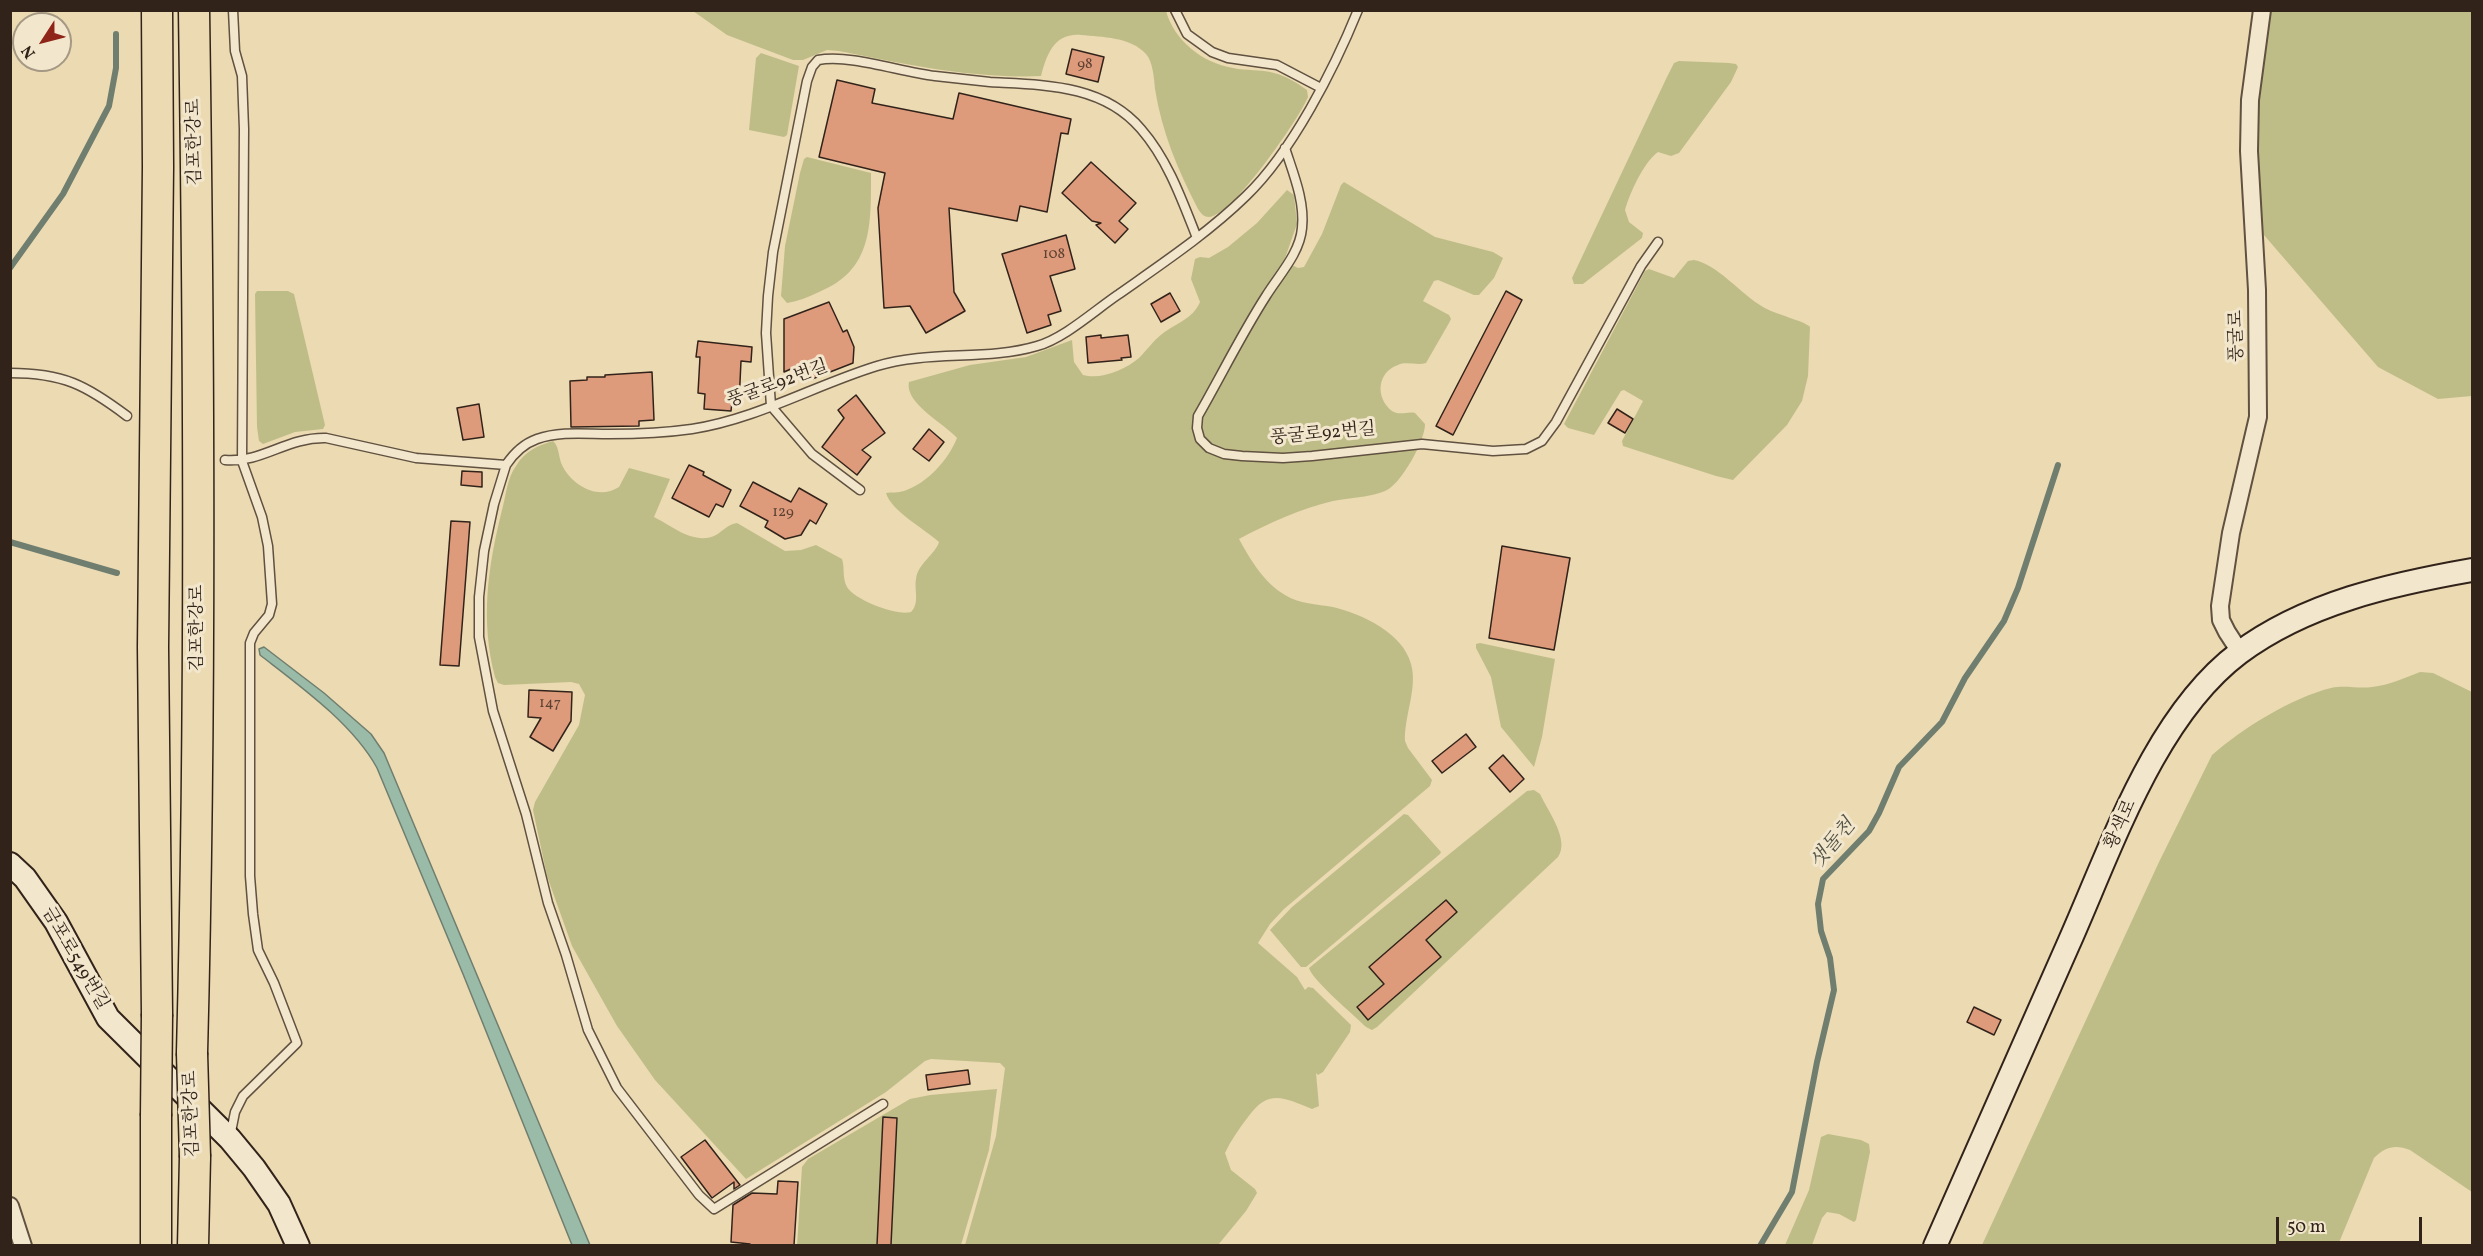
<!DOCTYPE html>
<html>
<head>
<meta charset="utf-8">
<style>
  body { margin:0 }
  #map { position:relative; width:2483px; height:1256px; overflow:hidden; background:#ebdab2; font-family:Vollkorn,serif }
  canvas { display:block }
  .frame { position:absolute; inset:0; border:12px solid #32231a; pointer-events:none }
  .north { position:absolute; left:12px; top:12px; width:60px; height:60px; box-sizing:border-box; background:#f2e7cd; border:2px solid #a59985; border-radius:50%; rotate:234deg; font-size:16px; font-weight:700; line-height:24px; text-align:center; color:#32231a }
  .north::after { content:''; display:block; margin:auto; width:21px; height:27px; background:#8f2418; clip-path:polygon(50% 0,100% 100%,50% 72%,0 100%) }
  .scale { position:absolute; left:2276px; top:1217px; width:146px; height:27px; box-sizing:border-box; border:3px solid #32231a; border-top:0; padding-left:8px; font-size:18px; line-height:21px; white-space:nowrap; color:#32231a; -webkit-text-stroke:4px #f2e7cd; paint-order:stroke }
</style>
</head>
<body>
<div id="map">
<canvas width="2483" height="1256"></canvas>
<div class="frame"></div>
<div class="north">N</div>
<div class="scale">50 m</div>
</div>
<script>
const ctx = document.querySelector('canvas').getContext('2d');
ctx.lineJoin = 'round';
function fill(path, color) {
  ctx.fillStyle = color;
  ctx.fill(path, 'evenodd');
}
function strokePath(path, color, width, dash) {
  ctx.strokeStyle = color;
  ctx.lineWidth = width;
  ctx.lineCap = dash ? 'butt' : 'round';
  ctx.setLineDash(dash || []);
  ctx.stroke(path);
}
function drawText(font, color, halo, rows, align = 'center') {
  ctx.font = font + ' Vollkorn,"Noto Serif KR",serif';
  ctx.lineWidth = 6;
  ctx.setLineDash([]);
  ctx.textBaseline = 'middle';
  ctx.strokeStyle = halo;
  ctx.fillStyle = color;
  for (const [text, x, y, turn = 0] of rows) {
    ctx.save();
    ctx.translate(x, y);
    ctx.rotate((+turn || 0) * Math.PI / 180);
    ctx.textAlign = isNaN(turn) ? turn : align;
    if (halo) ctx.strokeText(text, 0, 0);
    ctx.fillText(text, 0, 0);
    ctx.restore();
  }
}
const green = new Path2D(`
  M693,11H1166C1174,40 1202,63 1233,68C1246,71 1261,69 1274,73C1286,76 1297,83 1307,90L1308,97C1299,119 1232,216 1209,217C1203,217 1201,213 1198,209C1178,170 1162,133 1155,89C1154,78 1153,62 1146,54C1131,37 1102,37 1081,35C1054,33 1047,54 1041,76C973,79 905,64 839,51L827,50L803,60H793L727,35Z
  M2270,11H2472V396L2438,399L2378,367L2257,227L2258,100Z
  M761,53L799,66L787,135L784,137L749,130L756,58Z
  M1679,61L1729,63L1736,64L1738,67L1731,82L1679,153L1671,156L1658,152C1643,163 1630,193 1625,210L1629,222L1643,233L1642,238L1583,284H1574L1572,278L1666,79L1674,63Z
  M807,157L871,173C871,225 873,270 819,292C809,297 798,301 787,303L781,296L785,246L800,173L804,159Z
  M1344,182L1435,237L1493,252L1503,258L1494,278L1479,295H1474L1438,280L1434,281L1423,301L1449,315L1451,319L1449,323L1426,363C1417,366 1407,361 1398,365C1377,372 1375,398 1392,411C1399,416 1408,411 1415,413L1425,424C1425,441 1402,482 1387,490C1374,497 1348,498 1333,501C1300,509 1269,523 1239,539C1250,559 1264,583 1285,595C1299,604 1317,604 1333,607C1362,614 1403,633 1411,664C1418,688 1404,716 1405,741L1408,748L1432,780L1430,786L1284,909L1270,924L1258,943L1297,977L1305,990L1308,987L1313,988L1351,1025L1350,1032L1323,1072L1318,1075L1316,1073L1319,1106L1312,1109C1283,1097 1268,1089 1248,1117C1239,1129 1231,1140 1225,1153L1231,1170L1255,1189L1257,1193L1246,1211L1218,1245H965L996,1136L1005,1068L1000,1063L931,1059L925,1061L886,1092L746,1179L655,1080L617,1026L572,946L547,876L533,810L535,802L579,725L585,695L579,684L571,682L504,685L498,683L495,677C480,620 488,566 502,510C506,496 507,478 516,466C524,452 538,445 553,441C560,447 558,459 563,467C574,487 599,500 619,487L629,468L670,479L654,517C672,526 695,546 716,535C723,531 728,524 737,523L785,551L801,550L816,545L842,559C845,568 842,578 847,587C855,600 896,616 911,612C920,603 914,590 916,579C918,563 935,555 939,542C925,529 891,511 886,493C892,492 898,493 904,491C928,483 948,460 957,438C945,424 904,403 909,382L970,365L1026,357L1072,340L1074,362L1083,375C1101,380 1125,370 1139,358C1147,350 1153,341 1162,334C1176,323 1193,319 1200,302L1191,279L1195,259L1200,257L1209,258L1228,247L1257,223L1287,190L1294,195L1297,224L1284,261L1298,268L1304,267L1322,234L1341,185Z
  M1694,260C1717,264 1741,294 1763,307C1774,314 1805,321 1810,327L1808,376L1802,401L1787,425L1733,480L1716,476L1623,446L1622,441L1643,401L1624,390L1621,391L1594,435L1568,428L1564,424L1645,271L1649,269L1674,278L1688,261Z
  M257,291H288L294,294L325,425L323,429L295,432L263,444L259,441L257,427L255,294Z
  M1480,643L1555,659L1542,737L1534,767L1501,727L1491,677L1476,648V644Z
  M2420,672L2433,673L2472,692V1192L2410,1150C2395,1144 2385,1147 2374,1158L2338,1245H1982L2159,862L2212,755C2243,728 2291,698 2331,688C2345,685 2359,689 2372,687C2389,685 2405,678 2420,672Z
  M1534,790L1540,794C1548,811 1570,840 1558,857L1377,1027L1372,1030L1366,1027C1355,1016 1312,980 1309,968L1527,791Z
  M1404,814L1408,815L1441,852L1440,854L1306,967H1301L1270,930L1292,907Z
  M997,1089L989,1150L961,1245L797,1246L802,1167L808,1159L910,1099L930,1095Z
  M1828,1134L1861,1140L1869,1144L1870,1152L1856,1220L1854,1222L1839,1214L1827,1212L1822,1218L1812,1245H1785L1809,1190L1821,1137Z`);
const water = new Path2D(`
  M264,647L324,693L371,734L384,753L590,1245H572L463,974L377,768C353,724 300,686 260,655L259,649Z`);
const stream = new Path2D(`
  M10,268L63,194L109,106L116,68V34
  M10,542L117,573
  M1760,1246L1792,1192L1817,1062L1834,990L1830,958L1821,931L1818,904L1823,879L1869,831L1879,813L1899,767L1942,722L1965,678L2004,621L2018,588L2058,465`);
const building = new Path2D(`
  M1072,49L1104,57L1098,82L1066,74Z
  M837,80L875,89L872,103L953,119L959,93L1071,119L1068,134L1061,133L1047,212L1020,206L1017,221L949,208L954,292L965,311L926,333L910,306L884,308L878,208L885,173L819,157Z
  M1091,162L1136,203L1119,221L1128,229L1115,243L1096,225L1101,223L1092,221L1062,193Z
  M1066,235L1075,269L1050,276L1061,311L1048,315L1051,325L1027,333L1002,254Z
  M1506,291L1522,300L1453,435L1436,426Z
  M1170,293L1180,311L1161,322L1151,304Z
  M829,302L843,332L847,330L854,347L853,363L807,381L800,365L784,372V319Z
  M1101,335V338L1128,335L1131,357L1121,358L1122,360L1088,363L1086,337Z
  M698,341L752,347L751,362L741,361L739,403L732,402L731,411L704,409L705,394L698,393L700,357H696Z
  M652,372L654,420L639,421V426L571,427L570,381L587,380V377H605V375Z
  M856,395L885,433L862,450L871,457L857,475L822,447L844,418L838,410Z
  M479,404L484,437L463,440L457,408Z
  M1617,409L1633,419L1625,433L1608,423Z
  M929,429L944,442L929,461L913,449Z
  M689,465L704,472L703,475L731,490L723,507L716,504L709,517L672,498Z
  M462,471L482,472V487L461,485Z
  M753,482L791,502L799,488L827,504L816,524L810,520L801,535L785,539L765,527L768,521L740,506Z
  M451,521L470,522L459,666L440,665Z
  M1502,546L1570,558L1554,650L1489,638Z
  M529,690L572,692L571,721L553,751L530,737L541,718L528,717Z
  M1466,734L1476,747L1442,773L1432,761Z
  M1503,755L1524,779L1510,792L1489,768Z
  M1446,900L1457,912L1426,940L1441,957L1368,1020L1357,1007L1384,984L1369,967Z
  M1974,1007L2001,1020L1994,1035L1967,1022Z
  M968,1070L970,1084L928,1090L926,1075Z
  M883,1117L897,1118L891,1245H877Z
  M705,1140L740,1185L734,1189V1182L712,1198L681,1157Z
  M778,1181L798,1182L794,1245H750V1244L731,1242L733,1205L752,1193L777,1194Z`);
const lane = new Path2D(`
  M1175,10L1187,34L1212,52L1228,58L1277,65L1321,88
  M1285,148C1293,173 1305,201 1302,228C1300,253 1279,275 1266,296C1241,335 1221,376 1198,416L1197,428L1200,439L1209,448L1224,454L1242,456L1283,458L1312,456L1422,444L1493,451L1526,449L1542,441L1556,422L1641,266L1658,242
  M10,373C63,373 86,385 127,416
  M225,460C263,463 286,437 326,438L416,458L506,465C514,453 523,444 537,439C560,431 585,434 609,434C637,434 664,433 692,429C757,419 815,385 877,366C928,350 987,361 1037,346C1065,338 1095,310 1119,294C1163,263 1208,233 1246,196C1292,152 1334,69 1358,10
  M506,465L494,504L484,551L479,597V637L493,711L526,814L548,903L566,955L588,1030L617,1088L699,1195L714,1209L883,1104
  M860,490L812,454L771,406L766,333L768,296L773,252L807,81L812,67L818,60C851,54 900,72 935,76C953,78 971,80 990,82C1043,85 1103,84 1141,129C1168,160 1182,200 1197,238
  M230,1137L235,1112L243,1096L297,1043L274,983L258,950L253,914L250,876V643L254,633L269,615L272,604L268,546L262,517L242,461L244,129L242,76L235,51L233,10`);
const street = new Path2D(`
  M2240,652L2227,632L2221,620L2220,606L2231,533L2258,417L2257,290L2249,151L2250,100L2262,10
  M10,1206L23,1246`);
const secondary = new Path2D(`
  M10,864L25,878L56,922L108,1018L230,1139L254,1168L279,1204L298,1246
  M1935,1246C1980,1145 2024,1045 2068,945C2111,849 2154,717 2239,653C2306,603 2392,584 2472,570`);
const highway = new Path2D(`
  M157,10L158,167L153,647L157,1014
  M192,1053C201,705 199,358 194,10
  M156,1116V1246
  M193,1246L195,1157`);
const highwayBridge = new Path2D(`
  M192,1053L195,1157
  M156,1116L157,1014`);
const numberNames = [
  ["98",1085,65],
  ["108",1054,255],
  ["129",783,513],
  ["147",550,704]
];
const streetNames = [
  ["김포한강로",196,142,-91],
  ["풍굴로",2238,336,-91],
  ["풍굴로92번길",778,385,-20],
  ["풍굴로92번길",1323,435,-5],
  ["김포한강로",199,628,-90],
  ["황색로",2122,825,-66],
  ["금포로549번길",74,959,60],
  ["김포한강로",193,1114,-92]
];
const waterNames = [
  ["샛돌천",1834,845,-50]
];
fill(green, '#bfbd87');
fill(water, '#99bba7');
strokePath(water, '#707e6f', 1.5);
strokePath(stream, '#707e6f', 6);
fill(building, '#de9b7c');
strokePath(building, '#32231a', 1.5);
strokePath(lane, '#605140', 11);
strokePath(street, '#605140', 20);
strokePath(secondary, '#32231a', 26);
strokePath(highway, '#32231a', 33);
strokePath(lane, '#f2e7cd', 8);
strokePath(street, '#f2e7cd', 16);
strokePath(secondary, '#f2e7cd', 22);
strokePath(highway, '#ebdab2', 30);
strokePath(highwayBridge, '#32231a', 33, []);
strokePath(highwayBridge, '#ebdab2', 30);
drawText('15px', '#5d4132', null, numberNames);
drawText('18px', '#32231a', '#f2e7cd', streetNames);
drawText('italic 20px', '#515144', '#f2e7cd', waterNames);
</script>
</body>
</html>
